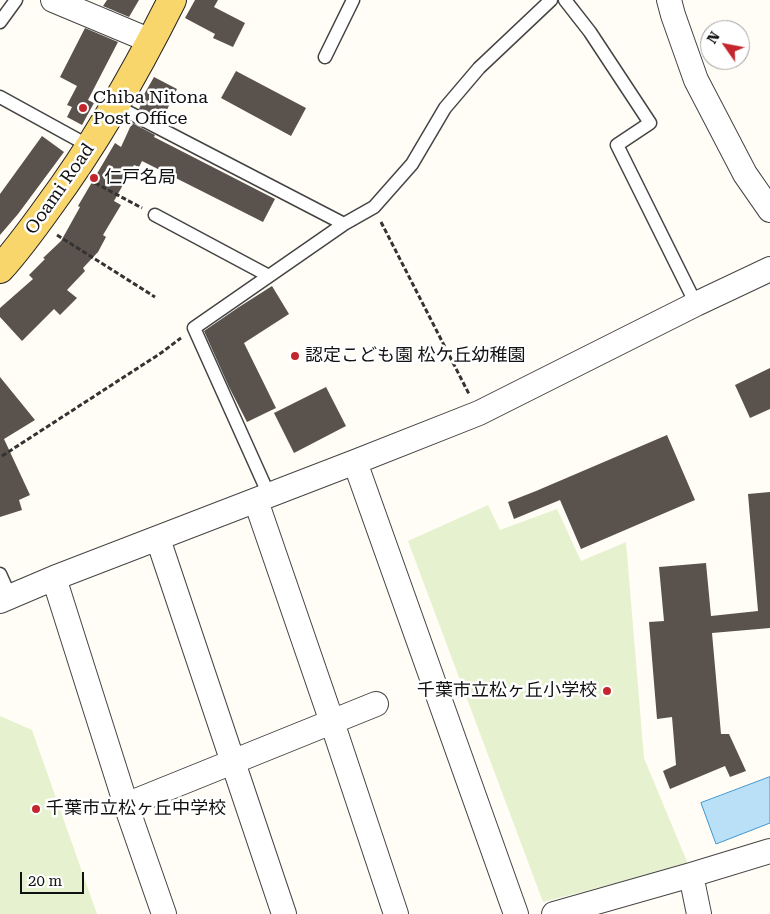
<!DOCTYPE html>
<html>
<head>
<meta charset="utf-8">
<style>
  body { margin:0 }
  #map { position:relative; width:770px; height:914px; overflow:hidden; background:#fffdf5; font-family:"Roboto Serif",serif }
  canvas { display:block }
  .north { position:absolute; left:700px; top:20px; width:50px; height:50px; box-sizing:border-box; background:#fff; border:1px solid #a0a0a0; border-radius:50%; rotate:303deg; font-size:14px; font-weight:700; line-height:20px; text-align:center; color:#111 }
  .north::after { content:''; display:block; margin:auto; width:18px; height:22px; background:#c4262e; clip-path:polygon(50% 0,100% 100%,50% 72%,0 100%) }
  .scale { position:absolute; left:20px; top:872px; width:64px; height:22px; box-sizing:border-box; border:2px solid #111; border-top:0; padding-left:6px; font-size:15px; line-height:18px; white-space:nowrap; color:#111; -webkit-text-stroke:4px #fff; paint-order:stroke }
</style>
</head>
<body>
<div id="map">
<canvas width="770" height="914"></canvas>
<div class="north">N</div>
<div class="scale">20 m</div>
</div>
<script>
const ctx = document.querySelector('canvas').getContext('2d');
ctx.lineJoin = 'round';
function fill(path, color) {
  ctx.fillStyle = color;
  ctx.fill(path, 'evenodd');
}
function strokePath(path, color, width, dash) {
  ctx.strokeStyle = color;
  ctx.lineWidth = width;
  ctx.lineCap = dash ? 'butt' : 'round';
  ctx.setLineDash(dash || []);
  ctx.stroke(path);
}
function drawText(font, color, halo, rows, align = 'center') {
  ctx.font = font + ' "Roboto Serif","Noto Sans JP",serif';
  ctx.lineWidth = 5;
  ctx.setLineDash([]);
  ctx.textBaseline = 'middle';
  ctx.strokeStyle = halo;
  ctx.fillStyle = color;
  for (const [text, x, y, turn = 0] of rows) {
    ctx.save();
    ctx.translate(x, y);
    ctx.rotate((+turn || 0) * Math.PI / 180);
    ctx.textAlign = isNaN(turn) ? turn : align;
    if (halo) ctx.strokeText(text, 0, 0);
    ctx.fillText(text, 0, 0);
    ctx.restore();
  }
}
const pitch = new Path2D(`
  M488,505L500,530L557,509L581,561L626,542L644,758L688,864L543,902L408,541Z
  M0,716L32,730L97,914H0Z`);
const water = new Path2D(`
  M770,777V823L716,844L701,803Z`);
const building = new Path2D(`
  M107,0H139L129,17L103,6Z
  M195,0H218L214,7L245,23L233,47L213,38L215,34L185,18Z
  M85,28L118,42L88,100L94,103L82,125L67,117L72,107L67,105L77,86L60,77Z
  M236,71L306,108L291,136L221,98Z
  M154,77L177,89L162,120L139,109L144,98H142Z
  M132,123L155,135L154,137L275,199L263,222L142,161L139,167L134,165L114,201L121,205L103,235L106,237L98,252L83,268L85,271L67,290L77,298L60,315L54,309L22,341L0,317V308L33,279L29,275L45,259L43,258L61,241L80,207L78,206L115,143L121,147Z
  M42,136L64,152L18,214L0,235V194Z
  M272,286L289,314L244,343L276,408L247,422L229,387L204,331L239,307Z
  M770,368V409L750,418L735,385Z
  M0,377L35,420L4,439L30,495L19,500L22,510L0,517Z
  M326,387L346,426L294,453L274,413Z
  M667,435L695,500L581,549L560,500L514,519L508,502L536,491Z
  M770,492V628L712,633L721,734H729L746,771L730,777L725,766L670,789L663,771L676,765L672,717L657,719L649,622L664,621L659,567L706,563L711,616L758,611L748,494Z`);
const path = new Path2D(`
  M95,183L142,208
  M381,222L469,394
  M57,235L155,297
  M2,456L161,353L181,338`);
const service = new Path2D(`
  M565,0L590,32L650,123L617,145L696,304
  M0,22L16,0
  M325,57L353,0
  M0,97L91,147
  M126,111L344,224
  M155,215L269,276
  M269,495L194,328L344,224L374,207L412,164L445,108L479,68L551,0
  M0,574L10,596`);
const minor = new Path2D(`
  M53,0L151,41
  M669,0L673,15L696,80L745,174L770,210
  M355,462L516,914
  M256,501L332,722L396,914
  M158,539L284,914
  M54,578L126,805L164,914
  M0,601L54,578L355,462L479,413L696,304L770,269
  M126,805L376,704
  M691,875L699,914
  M554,914L691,875L770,851`);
const primary = new Path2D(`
  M0,269C18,249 34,227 49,206C97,141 136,72 172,0`);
const markers = [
  [83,108,5,"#c4262e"],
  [94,178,5,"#c4262e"],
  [295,356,5,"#c4262e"],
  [607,691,5,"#c4262e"],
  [36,809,5,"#c4262e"]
];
const poiNames = [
  ["Chiba Nitona",93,98],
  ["Post Office",93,119],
  ["仁戸名局",104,178],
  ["認定こども園 松ケ丘幼稚園",305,356],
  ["千葉市立松ヶ丘小学校",597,691,"right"],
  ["千葉市立松ヶ丘中学校",46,809]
];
const streetNames = [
  ["Ooami Road",60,189,-55]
];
fill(pitch, '#e6f2cf');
fill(water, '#b9e0f7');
strokePath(water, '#3f96cf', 1);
fill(building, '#5a524d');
strokePath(service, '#444', 15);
strokePath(minor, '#444', 26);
strokePath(primary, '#222', 30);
strokePath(path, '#333', 3, [5, 2.5]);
strokePath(service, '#fff', 12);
strokePath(minor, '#fff', 24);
strokePath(primary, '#f9d66b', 28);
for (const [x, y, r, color] of markers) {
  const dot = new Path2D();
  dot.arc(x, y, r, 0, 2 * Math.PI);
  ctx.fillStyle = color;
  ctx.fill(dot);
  strokePath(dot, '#fff', 2);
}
drawText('18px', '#111', '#fff', poiNames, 'left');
drawText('18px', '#111', '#fff', streetNames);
</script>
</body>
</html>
